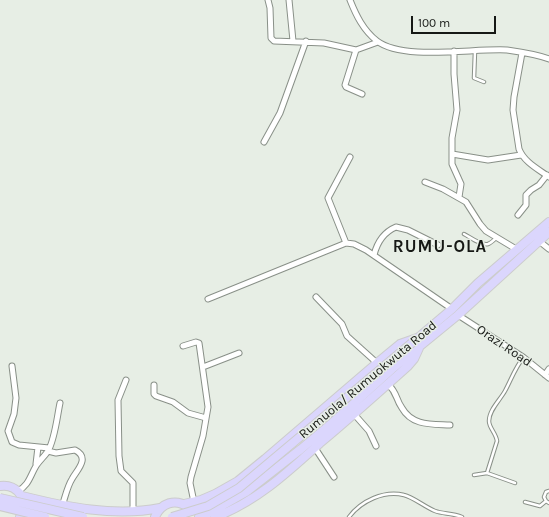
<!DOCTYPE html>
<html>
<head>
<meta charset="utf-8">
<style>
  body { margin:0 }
  #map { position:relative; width:549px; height:517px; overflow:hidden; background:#e7eee5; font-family:Karla,sans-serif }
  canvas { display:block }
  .scale { position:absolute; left:411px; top:16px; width:85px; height:18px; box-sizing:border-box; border:2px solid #161815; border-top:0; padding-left:5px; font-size:12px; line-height:14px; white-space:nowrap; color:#161815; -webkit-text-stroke:3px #e7eee5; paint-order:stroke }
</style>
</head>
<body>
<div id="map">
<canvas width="549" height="517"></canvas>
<div class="scale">100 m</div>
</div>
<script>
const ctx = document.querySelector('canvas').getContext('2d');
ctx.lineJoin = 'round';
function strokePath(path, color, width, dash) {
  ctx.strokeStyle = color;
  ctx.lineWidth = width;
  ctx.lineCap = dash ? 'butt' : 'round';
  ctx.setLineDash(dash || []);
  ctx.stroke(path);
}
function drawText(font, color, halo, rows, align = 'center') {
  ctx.font = font + ' Karla,sans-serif';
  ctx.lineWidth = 3;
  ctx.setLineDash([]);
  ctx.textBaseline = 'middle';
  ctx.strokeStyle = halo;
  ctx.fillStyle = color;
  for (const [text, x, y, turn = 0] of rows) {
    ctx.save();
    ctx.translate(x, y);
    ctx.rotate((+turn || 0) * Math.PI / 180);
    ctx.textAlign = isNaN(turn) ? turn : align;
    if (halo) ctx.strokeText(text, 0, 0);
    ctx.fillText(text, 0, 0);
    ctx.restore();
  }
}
const service = new Path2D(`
  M475,51L474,78L484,82
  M464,234C470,237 481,246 488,244C491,243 494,240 496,238
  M487,473L497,441C496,433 489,428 489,421C489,410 500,400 505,391C511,380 515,368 523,358
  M474,475L487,473L515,483
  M549,491L546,492L544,497L546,501L549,503
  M525,502L540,506L546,501
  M349,517C361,501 384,490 404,495C413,497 425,507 435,511C443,514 452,513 462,517`);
const minor = new Path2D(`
  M268,0L270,8L271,38L274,41L324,43L356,50L378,42
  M289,0L293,41
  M350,0C356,15 363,30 377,41C403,61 474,48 507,50C521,52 536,54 549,59
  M356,50L345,85L346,87L362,94
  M454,51V74L457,110L452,138V164L461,184L459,197
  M522,53L514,97L513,110L519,149C524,162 538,169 549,177
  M264,142L280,113L306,41
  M452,154L488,160L521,155
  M425,182L443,189L466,202L480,224L486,231L516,249
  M518,215L526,205V195L531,190L539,185L547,175
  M539,241L549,249
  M346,243L328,198L350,157
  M374,255C377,243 384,232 396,227L408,230L438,245
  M316,297L342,324L347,336L377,363
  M208,299L346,243L354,244L366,250L452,309
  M458,315L523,357L549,378
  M183,346L196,342L199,343L208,407L203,436L191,477L190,483L194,502
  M12,366L16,398L14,414L8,431L12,442L19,445L49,448
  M203,367L239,353
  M545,375L549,369
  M126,380L118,400L119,456L121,471L133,483V512
  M388,384C398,394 395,398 402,408C412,426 432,424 450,425
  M154,385V394L156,396L173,402L188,413L206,418
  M354,414L369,431L376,446
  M315,448L334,477
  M48,451L56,453L75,450C91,458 76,471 72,479C67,487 65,498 62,506
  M36,464L38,447
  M18,491C29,485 30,476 36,466C39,461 44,457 48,451C55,439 57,417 60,403`);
const primary = new Path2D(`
  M413,342L452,309L478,283L549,222
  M0,486C18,483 30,502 20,517
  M22,496C66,507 115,517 160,508
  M184,504L201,500L215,494L238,481L265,459L377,363L400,344L417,338
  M155,517C161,503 175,498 188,507
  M199,517L209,513L246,492L301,449L332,423L392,369L458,315L549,232
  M215,517C256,502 288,472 320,443C350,418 379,392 408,366L414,359L419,348`);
const primaryBridge = new Path2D(`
  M0,498L83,517
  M0,506L45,517
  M172,517L208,506L239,488L413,342`);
const streetNames = [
  ["Orazi Road",504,346,34],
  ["Rumuola/ Rumuokwuta Road",368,380,-40]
];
const districtNames = [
  ["RUMU-OLA",440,247]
];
strokePath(service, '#899088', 4.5);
strokePath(minor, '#899088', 7);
strokePath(primary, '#ccc', 10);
strokePath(service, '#fff', 2.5);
strokePath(minor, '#fff', 5);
strokePath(primary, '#dbd6fd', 8);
strokePath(primaryBridge, '#ccc', 10, []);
strokePath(primaryBridge, '#dbd6fd', 8);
drawText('13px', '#161815', '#e7eee5', streetNames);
ctx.letterSpacing = '1px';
drawText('bold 17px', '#161815', '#e7eee5', districtNames);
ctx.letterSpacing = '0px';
</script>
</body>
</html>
